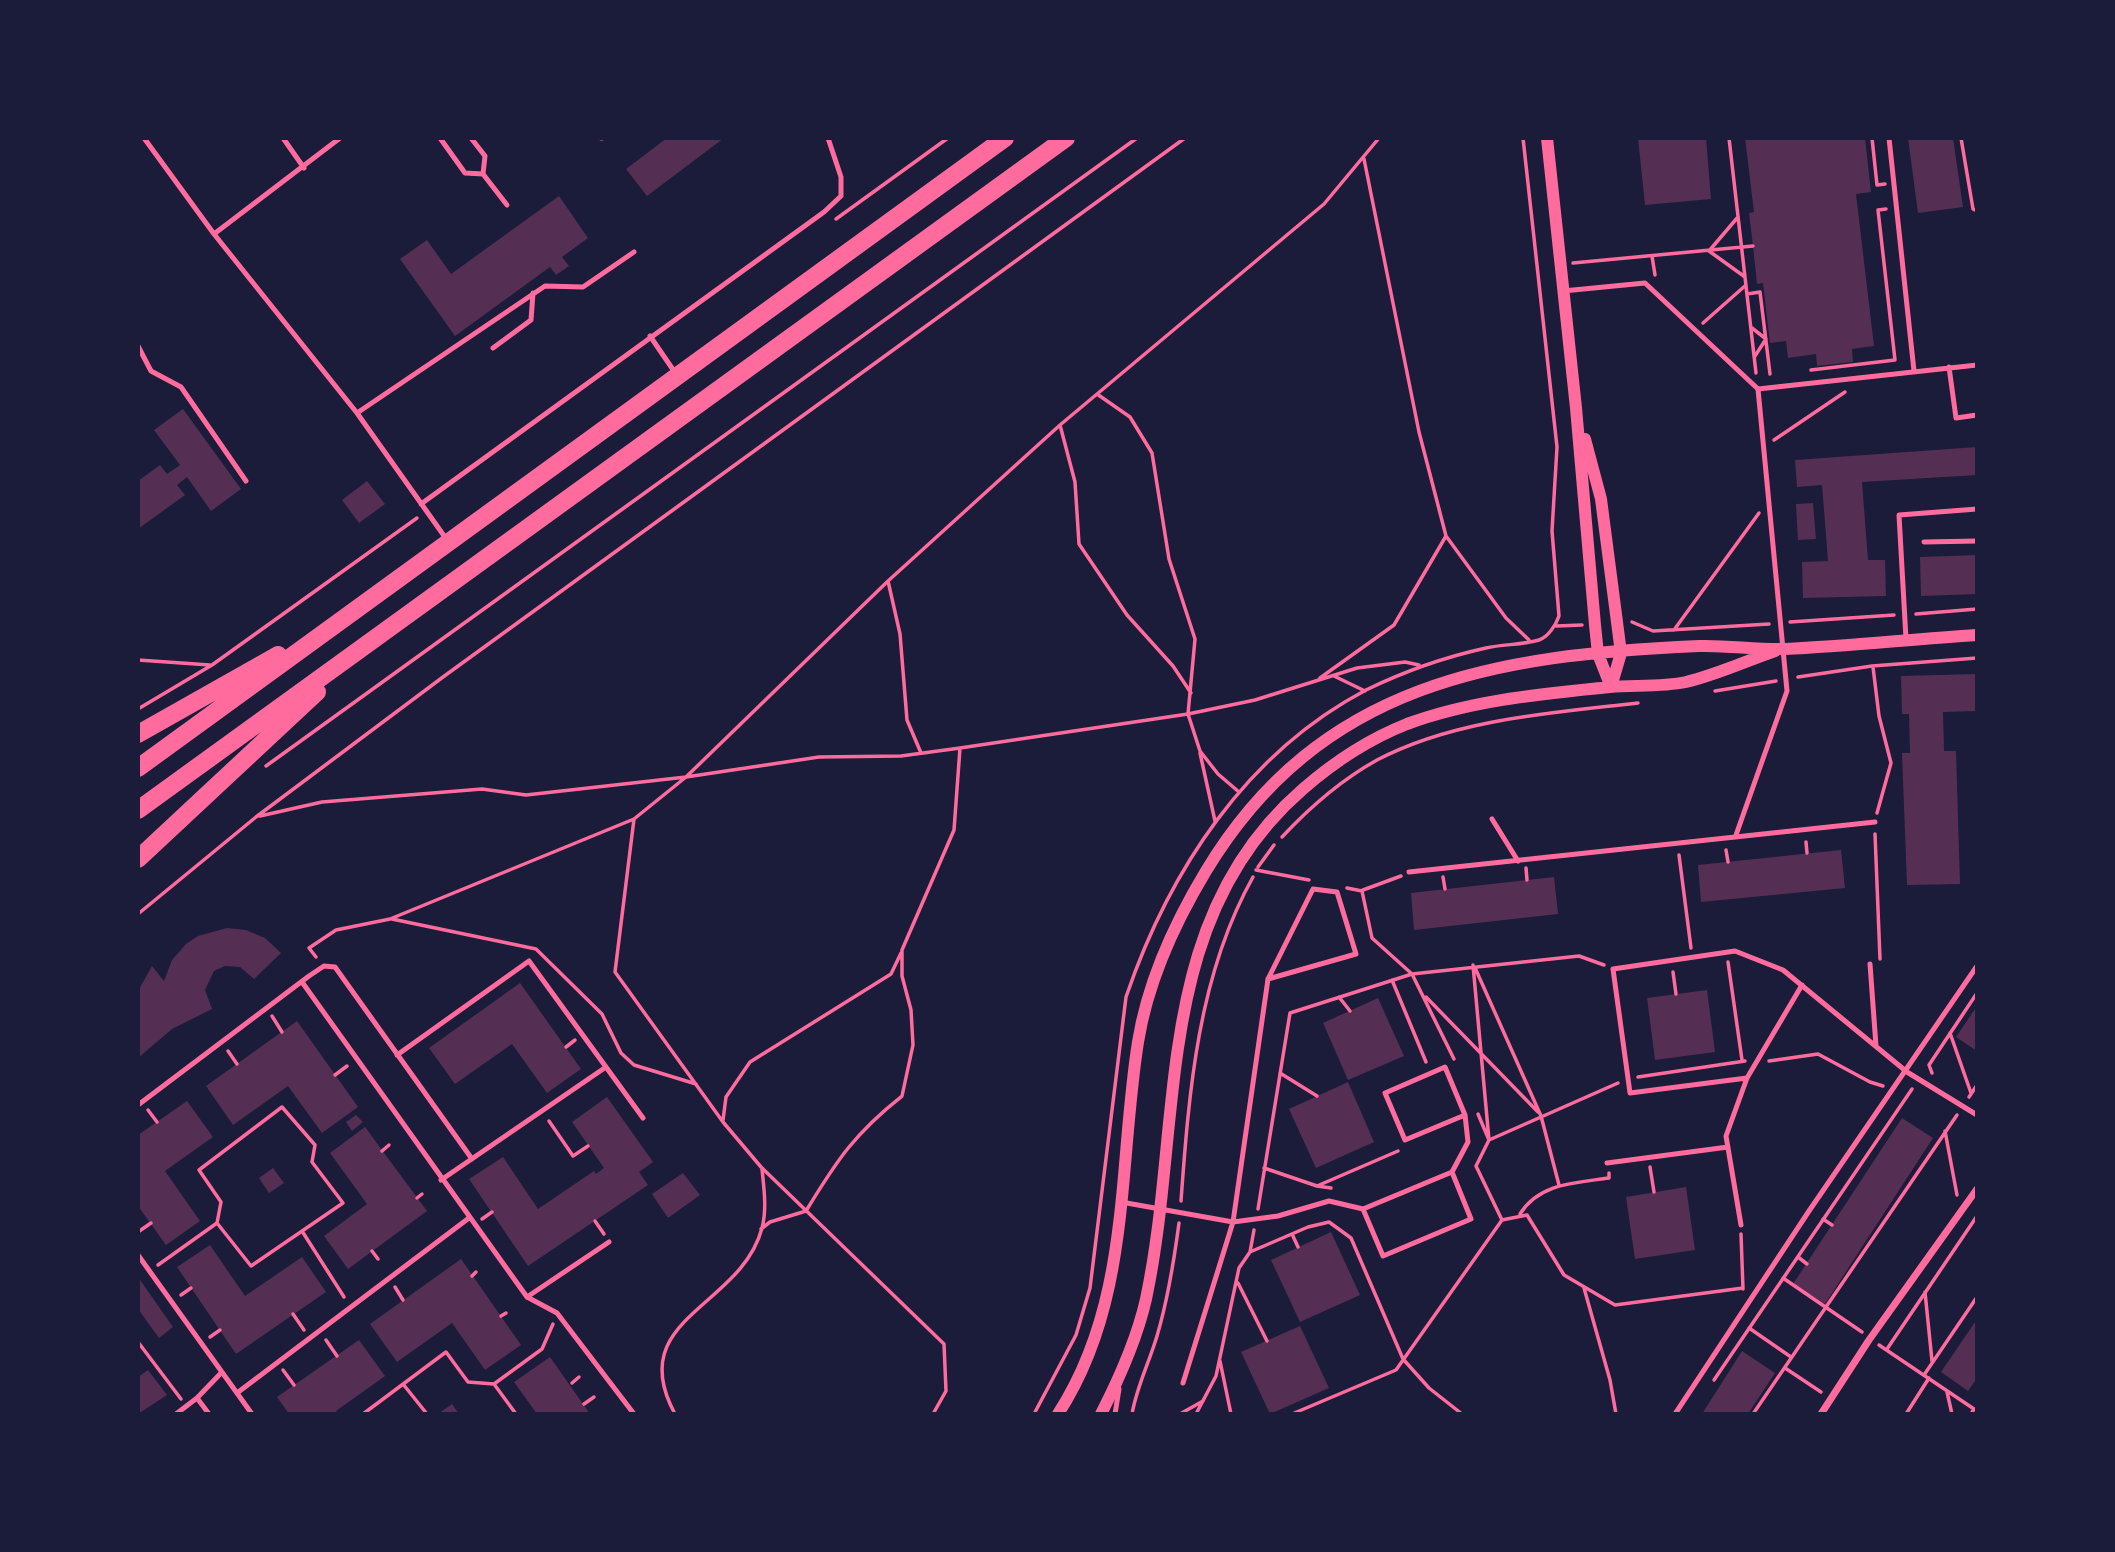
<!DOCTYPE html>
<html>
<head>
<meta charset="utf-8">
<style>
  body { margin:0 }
  #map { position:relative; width:2115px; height:1552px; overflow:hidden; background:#1b1b3a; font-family:Lato,sans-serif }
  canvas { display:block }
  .frame { position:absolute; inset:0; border:140px solid #1b1b3a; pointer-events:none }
</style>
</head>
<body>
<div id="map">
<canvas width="2115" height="1552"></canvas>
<div class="frame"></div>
</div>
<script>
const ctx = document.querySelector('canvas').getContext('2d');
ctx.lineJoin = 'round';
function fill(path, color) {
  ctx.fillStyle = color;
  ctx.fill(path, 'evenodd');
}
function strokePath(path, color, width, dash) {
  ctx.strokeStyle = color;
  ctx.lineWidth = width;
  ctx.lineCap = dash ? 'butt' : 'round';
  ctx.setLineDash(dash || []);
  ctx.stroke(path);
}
const building = new Path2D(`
  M667,138H724L647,196L626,169Z
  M1638,138H1706L1711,199L1645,205Z
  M1745,138H1865L1871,192L1856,194L1874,346L1852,349L1853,362L1817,366L1816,354L1788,358L1786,341L1770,343L1763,283L1757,284L1753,246L1749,213L1754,212Z
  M1908,138H1953L1963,207L1918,213Z
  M559,196L588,238L562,257L569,266L556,275L550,267L455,336L400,259L427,240L451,274Z
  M183,409L241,489L211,511L187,477L177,485L185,495L138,529V481L160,465L167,474L180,465L154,430Z
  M1977,447V475L1862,482L1868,560H1885L1886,596L1803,598L1802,562L1828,561L1822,485L1797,487L1795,460Z
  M367,481L385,504L359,523L342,500Z
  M1813,503L1816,539L1798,540L1796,504Z
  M1977,555V594L1921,596L1920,557Z
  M1977,674V711L1943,712L1944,751H1956L1960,884L1907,885L1902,753H1910L1909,714H1902L1901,676Z
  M1841,850L1845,888L1701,902L1698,865Z
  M1554,877L1558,914L1414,930L1411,893Z
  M227,928L246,930L265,938L281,953L254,979L240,967L225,966L214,971L205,990L212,1009L172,1029L138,1058V991L152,966L164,981L172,960L186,944L198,936Z
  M520,983L581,1069L547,1093L512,1044L455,1084L429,1048Z
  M1707,990L1715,1052L1655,1060L1647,998Z
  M1378,998L1404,1056L1348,1080L1323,1023Z
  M1977,1006V1051L1956,1037Z
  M297,1021L358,1107L322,1133L288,1086L233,1125L206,1086Z
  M1348,1082L1374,1142L1316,1168L1289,1109Z
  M607,1097L653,1162L639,1172L648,1185L528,1266L469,1179L503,1157L538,1209L594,1171L596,1174L604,1168L572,1122Z
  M187,1101L213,1137L165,1171L200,1221L166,1245L138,1206V1135Z
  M356,1115L363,1122L352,1131L346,1122Z
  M1902,1118L1933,1138L1825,1304L1793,1284Z
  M365,1127L427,1211L348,1269L324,1236L367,1204L330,1153Z
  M273,1168L284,1183L269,1193L259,1178Z
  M683,1173L700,1195L668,1218L652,1194Z
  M1686,1187L1695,1250L1635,1259L1626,1197Z
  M1331,1232L1360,1295L1300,1322L1271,1260Z
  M210,1245L245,1296L302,1257L326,1292L236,1354L177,1267Z
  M461,1259L521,1345L485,1370L452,1323L397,1362L370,1324Z
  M138,1277L173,1327L159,1338L138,1309Z
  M1977,1319V1378L1968,1391L1941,1372Z
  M1300,1326L1329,1388L1270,1414L1241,1352Z
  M359,1340L385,1376L336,1411L338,1414H289L277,1397Z
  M1742,1351L1775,1373L1748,1414H1702Z
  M550,1357L590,1414H537L514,1382Z
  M148,1370L167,1395L138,1414V1377Z
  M452,1404L459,1414H438Z`);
const path = new Path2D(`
  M1729,138L1756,373
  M1872,138L1877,185L1885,184
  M1961,138L1973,209L1977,211
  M1364,159L1419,432L1446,536L1506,618L1529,640
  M1738,217L1709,251L1745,277
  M836,219L948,138
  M1652,256L1655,275
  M1573,263L1753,246
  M1747,294L1760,292L1770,374
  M1703,323L1746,285
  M1752,328L1766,339L1755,356
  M1811,370L1895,360L1878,210L1886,209
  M1097,394L1130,417L1152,453L1169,559L1195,639L1188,714L1200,751L1218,774L1239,792
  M1060,425L1075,482L1079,544L1127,615L1173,666L1191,693
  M1774,440L1845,392
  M888,581L900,634L907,720L921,753
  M1916,614L1977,609
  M1632,622L1653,631L1769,624
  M1790,622L1894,615
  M1556,626L1582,625
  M1674,630L1759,513
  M138,660L210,665
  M1873,667L1879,716L1891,763L1877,813
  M1334,676L1365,691
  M1798,677L1872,666L1977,658
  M1320,678L1394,625L1446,536
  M1715,691L1776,681
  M138,709L212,665L417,518
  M1200,753L1215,821
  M266,766L1137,138
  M260,816L322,802L482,789L526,795L686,777L819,757L901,756L960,748L1188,714L1255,700L1357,668L1405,662L1419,665
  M634,819L615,972L723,1122L761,1167L944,1344L946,1391L933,1414
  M1875,834L1880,959
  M1282,837C1310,807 1341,780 1377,760C1455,719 1552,713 1638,703
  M1806,842L1807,853
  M1726,850L1728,862
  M1679,855L1691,948
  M1258,867L1274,845
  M1526,868L1527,880
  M1256,870L1309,880
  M1443,877L1445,889
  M1347,888L1362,891L1372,938L1412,974L1454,1059
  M1363,890L1401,876
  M138,914L256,817L443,677L1185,138
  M392,919L536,949L602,1014L621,1053L634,1065L696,1084
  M316,957L309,948L336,930L390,919L634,819L686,777L888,581L1060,425L1324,204L1379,138
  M1728,962L1742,1060
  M1473,965L1489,1140L1618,1083
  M1476,970L1541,1116L1559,1185
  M1673,972L1676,994
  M1392,980L1426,1062
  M1339,997L1350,1011
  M1426,997L1538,1112
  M272,1016L282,1032
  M1950,1033L1971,1093
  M566,1047L575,1040
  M228,1051L237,1064
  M1769,1061L1818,1054L1870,1082L1883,1086
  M1280,1073L1317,1096
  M1932,1073L1929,1065L1977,993
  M335,1075L347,1066
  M1638,1077L1745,1061
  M1969,1097L1977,1085
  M148,1110L157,1122
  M723,1120L726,1097L750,1062L891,974L901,953
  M549,1121L573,1156L588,1146
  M1945,1131L1957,1195
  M382,1151L389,1145
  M1650,1167L1654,1192
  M1264,1168L1317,1186
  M1331,1188L1317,1186L1398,1151
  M417,1198L422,1194
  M1181,1201C1189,1091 1198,975 1253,877
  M1258,1209L1290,1013L1412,974L1579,956L1604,965
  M1520,1214C1539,1183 1575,1183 1609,1178V1173
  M482,1219L492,1212
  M1823,1219L1832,1225
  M1502,1220L1527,1215L1564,1275L1615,1305L1743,1288
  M595,1221L604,1234
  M761,1229L770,1222L806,1211C837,1160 855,1133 902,1096L913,1045L911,1010L902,976V950L954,830L960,748
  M302,1231L344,1297
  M138,1232L151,1223
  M1292,1234L1298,1247
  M1741,1234L1743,1289
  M372,1251L378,1259
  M1250,1252L1254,1230
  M1798,1257L1807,1264
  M158,1265L217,1223L221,1202L199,1170L282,1107L315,1145L312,1162L343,1203L251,1266L217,1223
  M472,1276L476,1272
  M1783,1278L1862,1332
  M1238,1283L1267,1341
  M395,1287L403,1300
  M1584,1288L1610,1380L1616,1414
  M1925,1292L1932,1361
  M181,1295L191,1288
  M293,1314L304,1330
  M501,1316L506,1313
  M1749,1328L1791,1357
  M210,1337L220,1330
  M326,1340L337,1356
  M138,1342L181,1399
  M1879,1345L1974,1409L1971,1414
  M1887,1349L1977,1216
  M1220,1361L1231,1414
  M1785,1368L1821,1392
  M283,1370L294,1385
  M1924,1375L1977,1297
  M1714,1380L1912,1089
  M572,1383L579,1377
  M403,1384L427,1414
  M494,1384L516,1414
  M1947,1392L1952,1414
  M584,1404L594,1397
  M363,1414L446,1352L468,1382L494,1384L542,1349L553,1324
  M675,1414C623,1318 741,1308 762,1228C767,1209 764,1189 762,1169
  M1034,1414L1076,1335L1090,1288L1126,997C1169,871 1246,753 1366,690C1405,671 1445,657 1486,648C1503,644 1523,645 1539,640C1548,637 1556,625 1559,616L1552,531L1557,447L1523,138
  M1132,1414C1137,1386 1149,1363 1157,1336C1168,1299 1174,1261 1179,1223
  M1180,1414L1203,1401
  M1196,1414L1216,1376L1239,1268L1250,1252L1308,1227L1329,1222L1351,1238L1403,1359L1429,1388L1462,1414
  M1292,1414L1396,1370L1502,1220L1476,1166L1489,1140L1478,1114
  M1753,1414L1957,1115
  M1906,1414L1929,1378`);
const service = new Path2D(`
  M144,138L214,234L357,413L447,540
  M283,138L304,168
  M440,138L465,173L483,174
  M471,138L485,156L483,174L507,205
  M601,138H602
  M1889,138L1914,371
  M214,234L340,138
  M1563,291L1645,283L1758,389L1787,691L1736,835
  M650,336L676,374
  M138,346L151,371L181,387L246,481
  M493,348L531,320L533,293
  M1949,367L1956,418L1977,415
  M1758,389L1977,365
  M357,413L545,286L583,287L634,252
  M421,504L824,212L841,196V177L828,138
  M1924,542L1977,541
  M1906,639L1899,515L1977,509
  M1492,819L1518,861
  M1409,872L1875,822
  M1870,964L1876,1046
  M302,982L527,1297L557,1313L634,1414
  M397,1055L529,961L643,1118
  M1747,1078L1630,1093L1613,969L1735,951L1783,970L1907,1072L1977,1115
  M138,1105L309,976L324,966L335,967L472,1159
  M1607,1163L1728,1147
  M441,1180L606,1067
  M1121,1202L1233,1222L1278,1216L1329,1201L1363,1209L1452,1172L1468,1142L1465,1115L1445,1067L1385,1093L1405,1140L1465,1115
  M1363,1209L1383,1256L1471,1219L1452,1172
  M1741,1225L1726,1136L1747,1078L1802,985
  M138,1255L252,1414
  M527,1297L609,1242
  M1183,1383L1233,1222L1268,979L1313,889L1337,892L1356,954L1268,979
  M237,1393L469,1218
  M197,1398L209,1414
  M176,1414L197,1398L222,1372
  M1115,1414L1119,1389
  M1675,1414L1809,1211L1977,966`);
const minor = new Path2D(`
  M1821,1414L1869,1340L1977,1189`);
const tertiary = new Path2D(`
  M1547,138L1576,408L1595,625L1598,654L1611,687
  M1585,439L1601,499L1621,653L1611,687
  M1058,1414C1131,1302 1118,1168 1138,1042C1148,980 1174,924 1206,871C1320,682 1496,655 1699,646C1728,645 1756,650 1785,649C1849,646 1913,639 1977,635
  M1101,1414C1120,1377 1137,1339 1146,1299C1184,1121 1150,921 1303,789C1334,762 1369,739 1407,724C1472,700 1542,694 1610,687C1635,685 1662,687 1686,682C1716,675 1746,661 1775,651`);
const trunk = new Path2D(`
  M138,734L278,655
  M138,768L1005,138
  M138,810L1066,138
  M138,859L317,692`);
fill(building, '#542f53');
strokePath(path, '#ff6b9d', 3.5);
strokePath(service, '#ff6b9d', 5);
strokePath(minor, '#ff6b9d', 7);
strokePath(tertiary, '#ff6b9d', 12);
strokePath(trunk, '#ff6b9d', 18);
</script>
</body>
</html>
